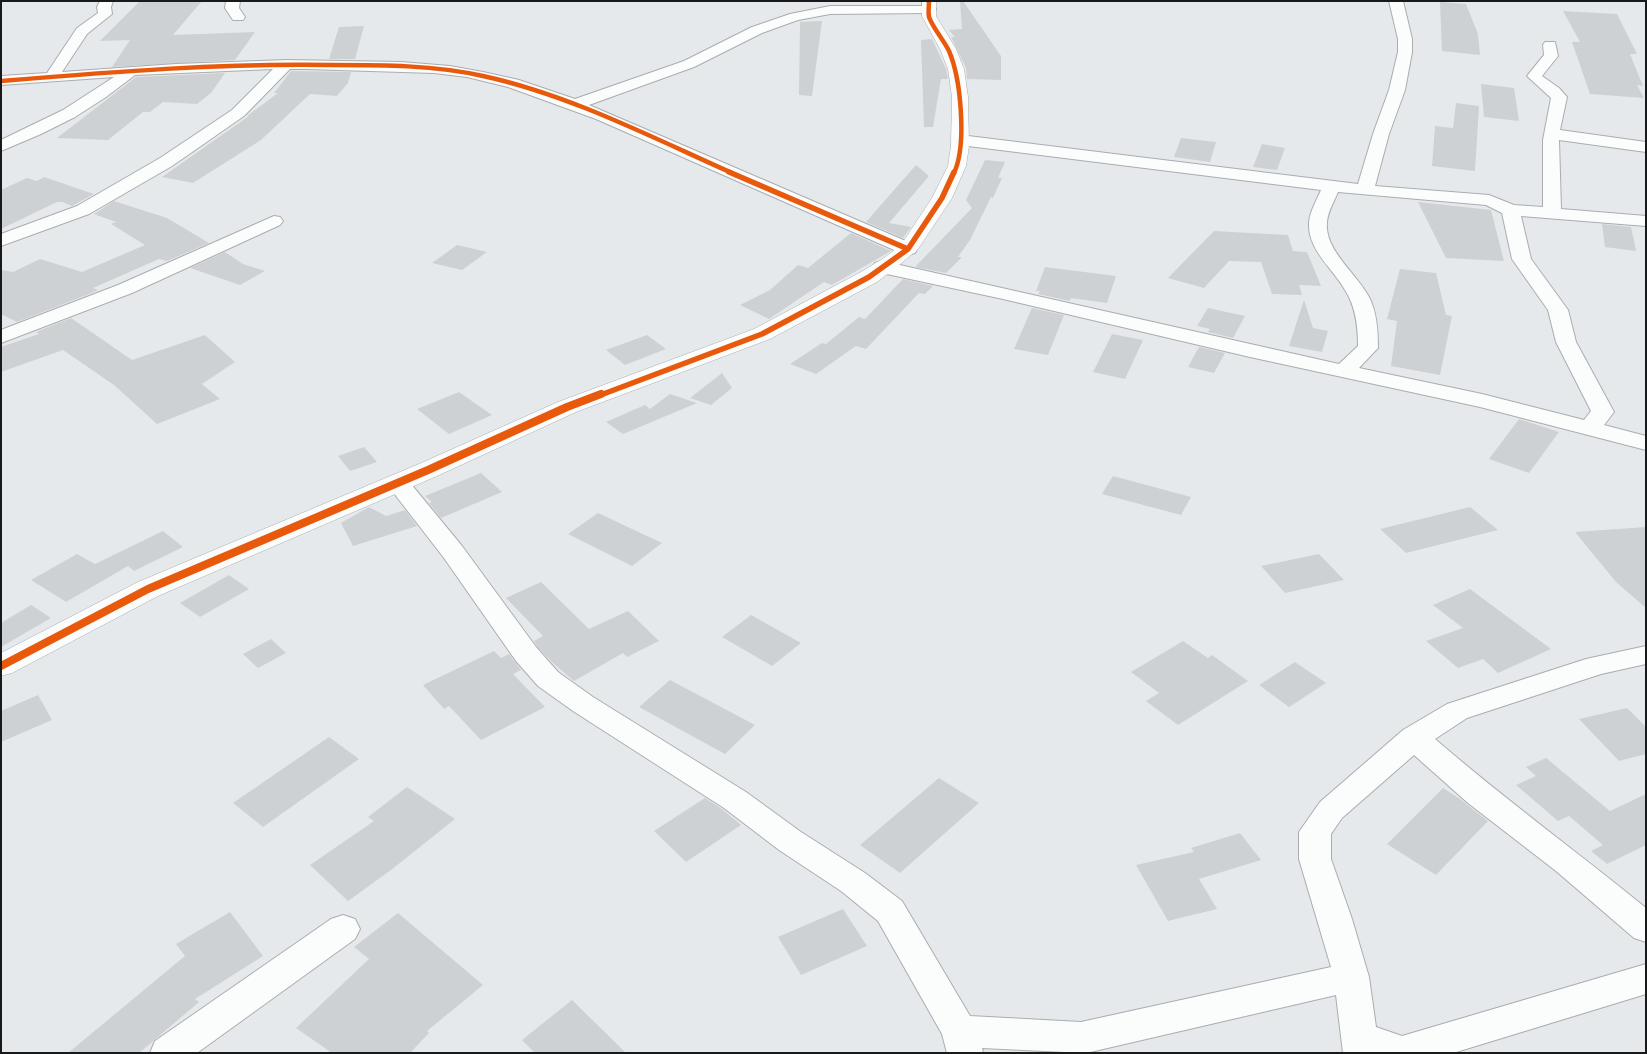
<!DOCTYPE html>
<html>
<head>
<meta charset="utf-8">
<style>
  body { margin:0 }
  #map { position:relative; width:1647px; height:1054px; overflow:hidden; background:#e6e9ec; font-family:Poppins,sans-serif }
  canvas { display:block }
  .frame { position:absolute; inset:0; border:2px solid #17191a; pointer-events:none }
</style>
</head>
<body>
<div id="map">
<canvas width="1647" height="1054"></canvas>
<div class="frame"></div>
</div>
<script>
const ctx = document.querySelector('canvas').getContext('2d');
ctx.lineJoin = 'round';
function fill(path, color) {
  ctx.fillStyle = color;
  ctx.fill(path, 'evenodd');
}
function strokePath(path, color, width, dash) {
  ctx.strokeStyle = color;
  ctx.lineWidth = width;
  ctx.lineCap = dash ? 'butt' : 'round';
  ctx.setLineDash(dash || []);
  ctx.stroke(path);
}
const building = new Path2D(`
  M140,1H202L173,35L255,32L235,60L112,67L130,40L100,41Z
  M960,1H963L1001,56V80L967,79L966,68L951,37H955L949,30L962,29Z
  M1440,2L1466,4L1478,34L1480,55L1442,51Z
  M1563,11L1617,14L1637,54H1630L1643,86L1637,85L1644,98L1590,94L1572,42H1580Z
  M822,21L812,96L799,95L800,22Z
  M364,26L355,59H329L339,27Z
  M932,39L946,69L948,79H941L933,127H924L921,40Z
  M291,71L351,72L348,83L337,96L310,94L261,140L193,183L162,177L249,116H247L278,93H274Z
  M225,73L211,93L197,104L163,102L150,112H143L108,140L57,138L136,77Z
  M1481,84L1514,88L1519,121L1484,117Z
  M1456,103L1479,106L1475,171L1432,166L1435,126L1453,128Z
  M1181,138L1216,142L1210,162L1174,157Z
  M1262,144L1285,148L1277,170L1253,167Z
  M985,160L1005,162L998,178H1002L993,198L991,197L970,240L958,257H962L946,273L915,267L972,208L966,200Z
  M916,165L929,176L889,223L911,227L903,238L866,222Z
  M44,177L94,194L72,206L62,202H57L1,229V190L27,178L37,181Z
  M114,201L167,218L209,243L167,261L159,259L93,288L98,290L89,294L17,322L1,314V270L13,272L40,259L82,272L145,245L111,224L116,222L94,214Z
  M1418,202L1491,210L1504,261L1446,258Z
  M1602,224L1631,227L1636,251L1605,247Z
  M1214,231L1288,235L1293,251L1307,252L1321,286L1299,285L1302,295L1272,294L1261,262L1229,261L1204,288L1168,278Z
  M851,233L891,251L832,285L824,282L769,319L740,305L770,290L798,265L808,268Z
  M457,245L487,252L462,270L432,263Z
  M225,252L243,264L265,271L240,285L190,268Z
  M1045,267L1116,276L1107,303L1071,298L1070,301L1038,294L1040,291H1036Z
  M1400,269L1436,273L1446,315L1452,316L1440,375L1391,366L1397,321L1387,319Z
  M903,279L933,286L925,294L919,293L866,349L856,346L816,374L790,364L822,343L826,344L859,317L865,319Z
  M1304,300L1313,328L1328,331L1322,352L1289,346Z
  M1032,308L1064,315L1048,355L1014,349Z
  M1208,308L1245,316L1233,338L1208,332L1210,329L1197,326Z
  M71,318L132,360L205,335L235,362L202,384L220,399L157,424L114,385L63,350L1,372V347L39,334L36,332Z
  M1112,334L1143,340L1125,379L1093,372Z
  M647,335L666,349L625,365L606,350Z
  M1199,347L1225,353L1214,373L1188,367Z
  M722,373L732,388L711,405L690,398Z
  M459,392L492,415L449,434L417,409Z
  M670,394L697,403L623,434L606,422L645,405L650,409Z
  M1519,419L1559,432L1529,473L1489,459Z
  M364,447L377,462L350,471L338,456Z
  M481,473L502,492L441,518L429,503L432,502L425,496Z
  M1113,476L1191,497L1181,515L1102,494Z
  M369,507L386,516L405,510L417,526L353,546L341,523Z
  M1470,507L1498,530L1406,553L1380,529Z
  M598,513L662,543L632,566L568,534Z
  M1646,527V608L1616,582L1575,532Z
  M163,531L183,547L134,571L128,566L66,602L31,580L77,554L95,564Z
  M1319,554L1344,580L1285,593L1261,566Z
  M229,575L249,589L200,617L180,603Z
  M541,582L589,629L628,611L659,641L627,657L623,653L574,681L553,663L537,646L534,641L543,636L506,598Z
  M1470,589L1551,649L1498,673L1483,659L1458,668L1426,641L1463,628L1433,605Z
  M31,605L51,618L1,647V623Z
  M751,615L801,643L772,666L722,637Z
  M271,639L286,653L258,668L243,654Z
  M1183,641L1208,658L1212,655L1248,681L1178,725L1146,701L1159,693L1131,672Z
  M494,651L501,658L509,654L521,670L513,674L545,707L481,740L449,706L444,709L423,685Z
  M1295,662L1326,683L1289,707L1259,685Z
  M670,680L755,725L725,754L639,707Z
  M38,695L52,720L1,742V711Z
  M1627,708L1646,727V754L1619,761L1579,719Z
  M329,737L359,759L263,827L233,803Z
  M1546,758L1610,811L1646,794V845L1607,864L1591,851L1603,845L1569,816L1558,821L1516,785L1536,776L1526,767Z
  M939,778L979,803L900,873L860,845Z
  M407,787L455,819L391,870L348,901L310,865L374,821L368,817Z
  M1443,788L1460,799L1488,821L1436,875L1387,844Z
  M705,798L722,809L741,825L686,862L654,831Z
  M1240,833L1261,860L1199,879L1217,909L1168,921L1136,865L1194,852L1191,848Z
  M843,909L867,946L801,975L778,937Z
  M230,912L263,956L195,999L199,1002L139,1053H68L185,956L176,944Z
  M398,913L483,985L427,1031L429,1033L410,1053H332L296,1028L369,959L354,947Z
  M572,1000L626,1053H535L522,1040Z`);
const street = new Path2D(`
  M100,1H113L111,7L112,14L87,34L62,72L176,64L287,60L401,62L450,66L483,72L519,80L575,99L684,61L752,27L790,14L830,6H934L936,9L934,12L929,13L830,14L798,20L762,33L694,67L589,105L915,245L917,249L915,253L908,255L901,253L596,119L508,87L467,77L434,73L307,69H290L244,116L172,166L89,214L1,246V234L77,206L160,158L232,110L273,69L135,75L106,97L75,117L41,134L1,151V140L63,110L114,77L1,85V76L47,73L77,28L98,13L97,7Z
  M226,1H240L239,8L245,17L243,20H233L225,8Z
  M1389,1H1403L1412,39V52L1405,90L1389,134L1375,186L1489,195L1514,205L1543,207V140L1551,98L1527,76L1544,55L1543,45L1545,42H1555L1558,56L1542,76L1559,88L1567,97L1560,130L1646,142V152L1559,140L1561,209L1646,216V226L1521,216L1531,259L1568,310L1576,342L1614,412L1604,425L1646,436V450L1480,407L1250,357L1003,299L882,273L875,271L872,267L875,263L882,261L1339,364L1358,346C1358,327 1356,307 1345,290C1334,270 1310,252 1309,227C1308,214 1316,202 1321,190L960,145L954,143L952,140L954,137L960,135L1358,184L1373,134L1389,90L1398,52V39ZM1338,192L1486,205L1502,213L1512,259L1548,310L1556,342L1591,411L1584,420L1482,394L1359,368L1378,348C1378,331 1377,314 1370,299C1358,274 1324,251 1327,222C1328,211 1334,202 1338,192Z
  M274,216L280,217L283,221L280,225L132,293L1,343V330L118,285Z
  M398,476L406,478L462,546L536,647L558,672L593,697L746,792L801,832L865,873L902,901L970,1016L1081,1022L1331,967L1299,859V832L1320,802L1403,730L1447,704L1586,659L1646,646V664L1601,674L1467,718L1435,739C1503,798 1576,851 1646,908V942L1634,938L1556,871L1468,803L1414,755L1342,818L1331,834V859L1352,919L1369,977L1376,1027L1402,1036L1646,964V994L1453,1053H1343L1336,995L1086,1053L982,1048L983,1053H947L942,1034L878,921L841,891L779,850L724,808L573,711L538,686L516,661L444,558L386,483L390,478Z
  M343,915L355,919L360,929L355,939L197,1053H150L155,1041L331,919Z`);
const secondary = new Path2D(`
  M922,1H936V16L956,49L964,69L968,97L969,146L966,166L952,198L918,249L898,266L877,282L770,339L576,412L437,476L158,596L12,673L1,676V653L138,582L419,464L558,402L754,329L861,272L884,258L901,245L932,198L948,166L951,146L952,97L948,69L940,49L922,16Z`);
const cyclewayFar2 = new Path2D(`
  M929,1C929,6 928,12 929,17C933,28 943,39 949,51C961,79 967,145 954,173
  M1,81C111,72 222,63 332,65C382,65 434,65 483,76C570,95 651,137 732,173`);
const cyclewayFar1 = new Path2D(`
  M729,172L908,249
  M598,396L762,334L869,277L908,249L942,198L954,172`);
const cycleway = new Path2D(`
  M1,666L148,589L428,470L567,407L601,394`);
fill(building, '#ced1d3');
strokePath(street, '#abacaf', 2);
strokePath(secondary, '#abacaf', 1);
fill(street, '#fbfcfc');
fill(secondary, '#fbfcfc');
strokePath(cyclewayFar2, '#e8590c', 4.5);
strokePath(cyclewayFar1, '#e8590c', 5.5);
strokePath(cycleway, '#e8590c', 8);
</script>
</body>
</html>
